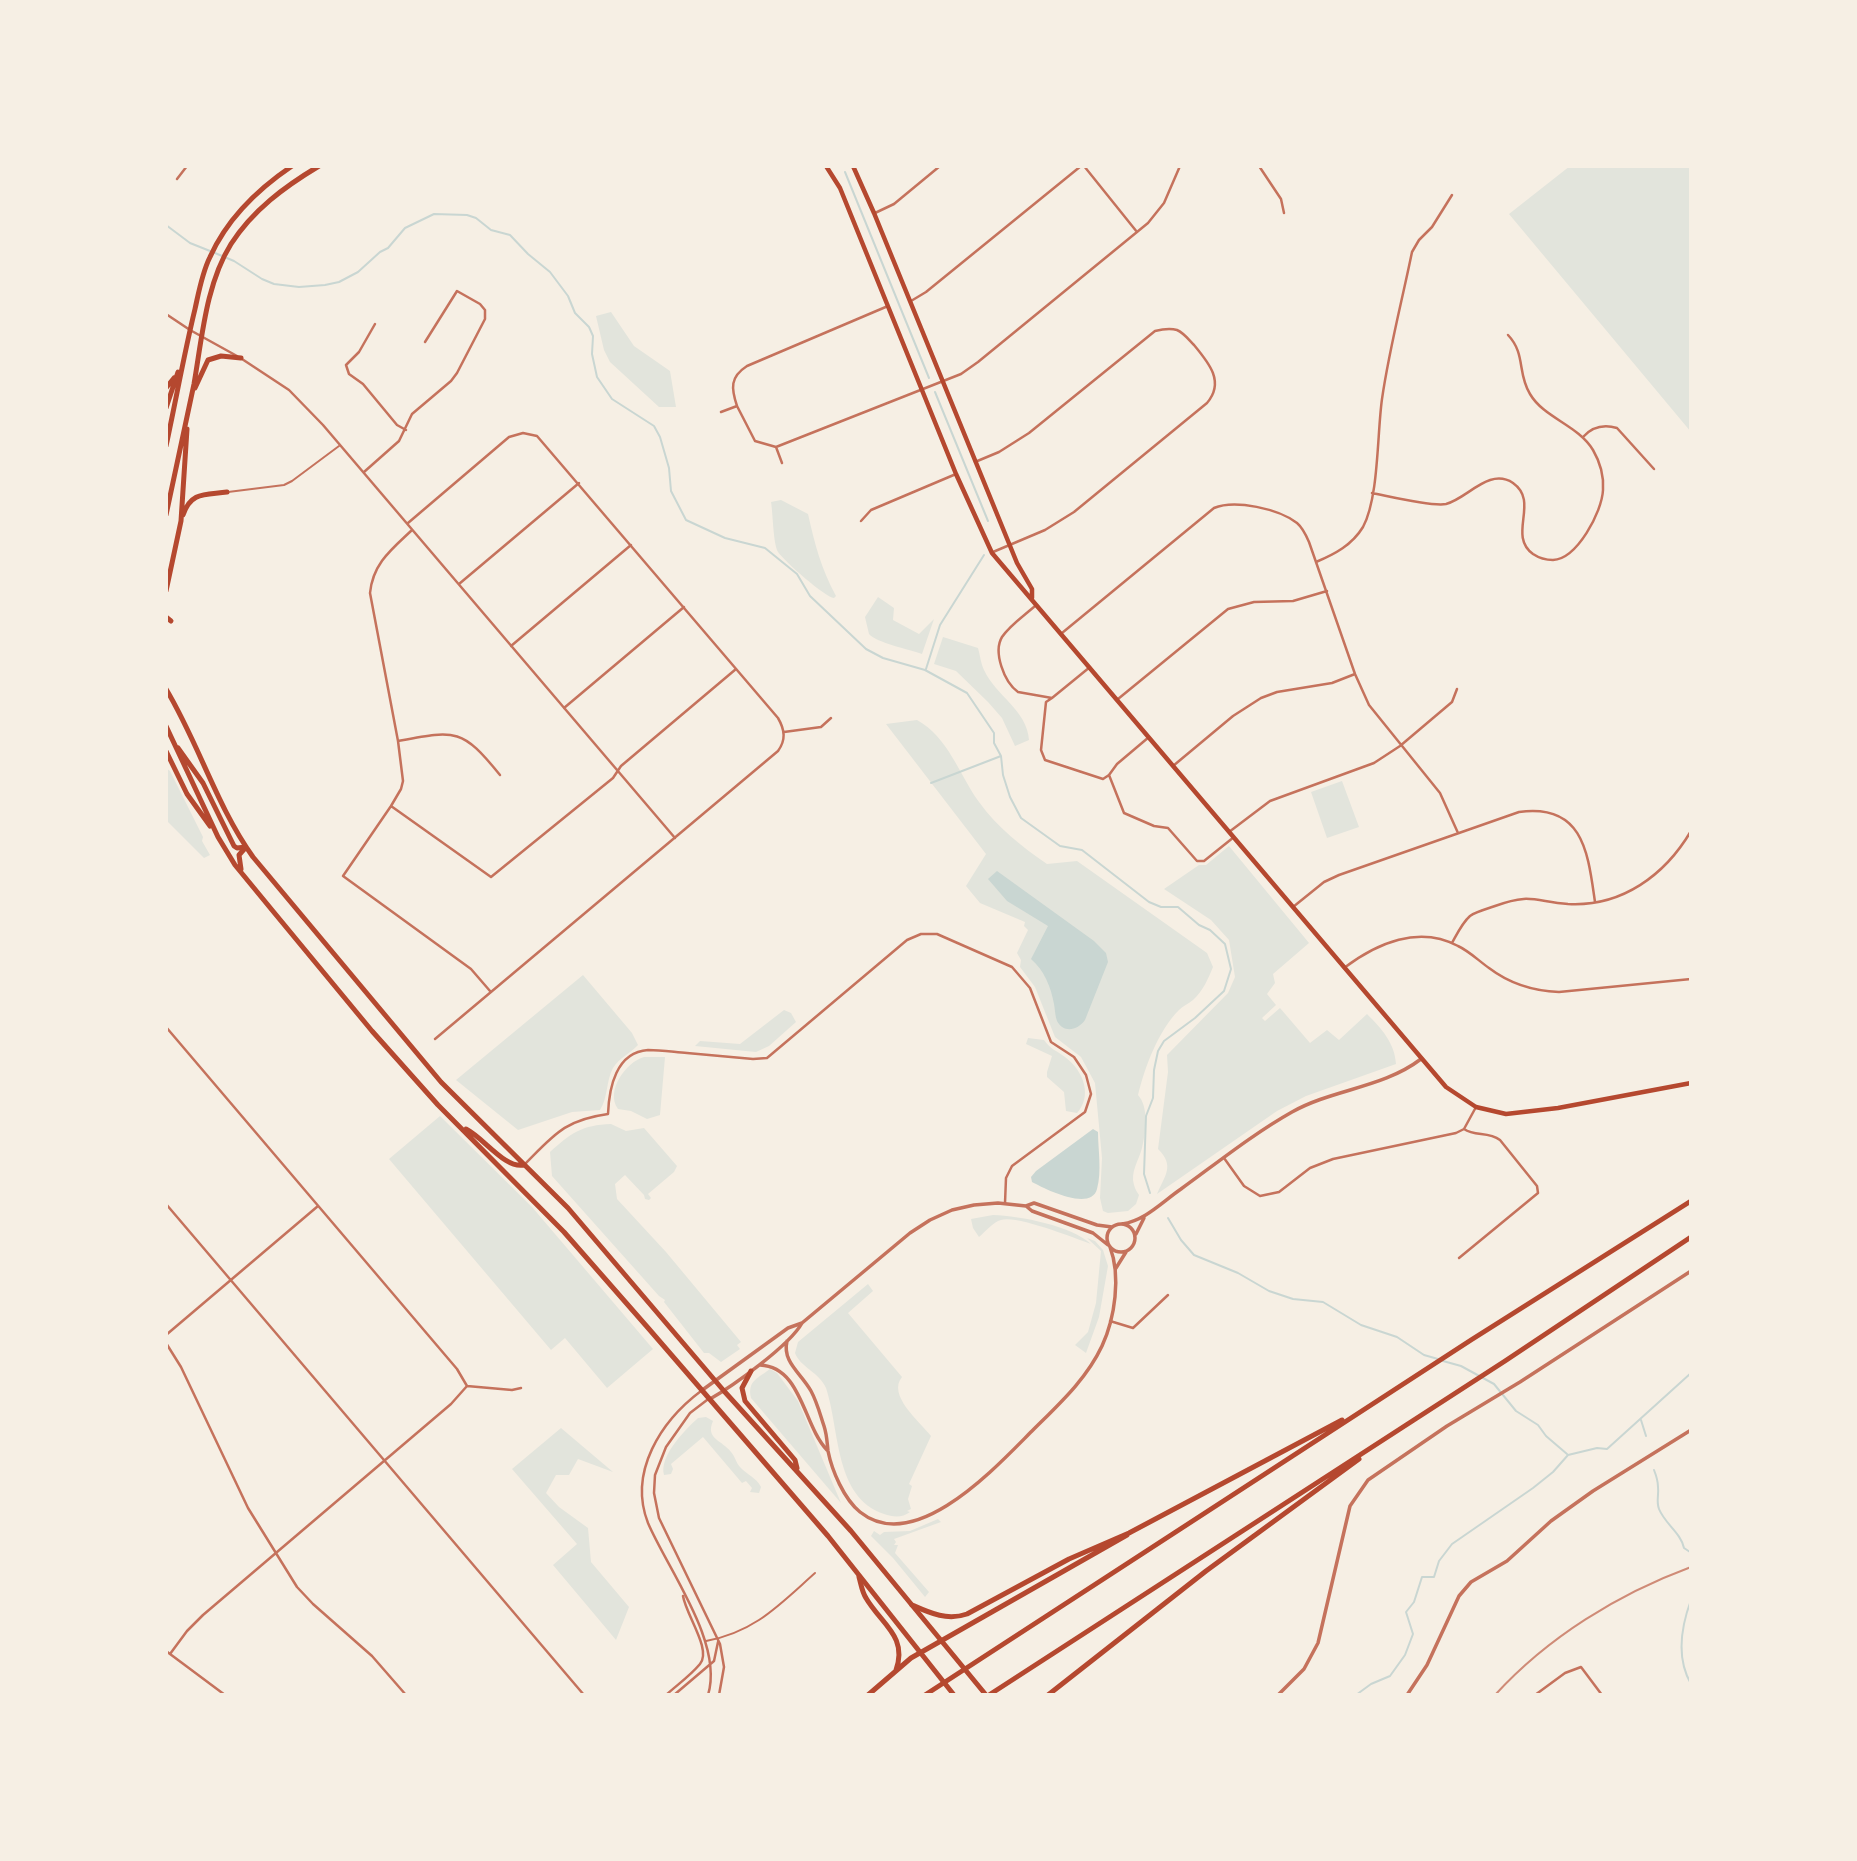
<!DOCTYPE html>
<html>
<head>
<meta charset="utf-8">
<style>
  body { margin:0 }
  #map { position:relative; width:1857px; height:1861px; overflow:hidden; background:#f6efe4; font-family:Arial,sans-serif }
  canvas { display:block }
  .frame { position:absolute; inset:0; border:168px solid #f6efe4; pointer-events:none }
</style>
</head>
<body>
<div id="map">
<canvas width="1857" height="1861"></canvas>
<div class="frame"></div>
</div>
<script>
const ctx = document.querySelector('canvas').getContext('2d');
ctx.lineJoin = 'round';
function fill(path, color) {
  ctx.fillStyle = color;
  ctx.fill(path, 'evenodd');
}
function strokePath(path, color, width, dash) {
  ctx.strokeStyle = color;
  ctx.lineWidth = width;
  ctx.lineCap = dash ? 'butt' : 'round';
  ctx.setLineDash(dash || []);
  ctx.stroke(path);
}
const green = new Path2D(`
  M1570,166H1691V432L1509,214Z
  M611,312L634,346L670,371L676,407H659L610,362L604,350L596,316Z
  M781,500L808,514C815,545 821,568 836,596L834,598C825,597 785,562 778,552C773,543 773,513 771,502Z
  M878,597L894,608L893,620L919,634L934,619L922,654C908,649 877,643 869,634L865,617Z
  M943,637L978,648C980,655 981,664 984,670C996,696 1027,710 1029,740L1015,746L1002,718L988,702L956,671L934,664Z
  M917,720C948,737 959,774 979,802C998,828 1021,846 1047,864L1077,861L1207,953L1213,967C1208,979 1203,991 1193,1000C1188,1004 1183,1006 1179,1010C1158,1031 1145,1067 1138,1095C1149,1107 1146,1132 1142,1148C1139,1160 1130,1172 1134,1185C1135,1189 1137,1192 1139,1195L1136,1204L1128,1211L1108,1213L1103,1211L1100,1198L1102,1158L1095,1083L1081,1057L1055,1037L1035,987L1020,967L1021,960L1017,953L1028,930L1024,926L1025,922L980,903L966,886L986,854L886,724Z
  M166,768L170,771L203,837L202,841L210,855L204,858L166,820Z
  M1342,781L1359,827L1327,838L1311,792Z
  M1229,846L1309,943L1273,974L1275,983L1267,994L1276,1005L1262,1018L1265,1021L1280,1008L1310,1043L1327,1030L1339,1040L1367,1014C1381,1028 1395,1043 1396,1064L1306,1096L1277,1111L1157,1194C1165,1175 1175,1166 1158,1149L1168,1072L1167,1055L1228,993L1235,977L1229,940L1211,920L1164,889L1199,865H1206Z
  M583,975L632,1033L638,1045C630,1054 620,1057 613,1068C606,1081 608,1098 600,1110L572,1112L518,1130L456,1080Z
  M784,1010L791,1013L796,1022L769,1046L756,1052L695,1046L700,1041L740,1044Z
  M1028,1038L1044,1040C1050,1049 1057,1051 1065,1057C1085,1072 1092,1097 1077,1113L1066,1111L1064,1092L1047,1077V1072L1052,1056L1026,1044Z
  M644,1057H665L660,1115L647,1119L631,1111L618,1109C605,1091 626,1062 644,1057Z
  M440,1116L532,1207L653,1349L607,1388L565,1338L551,1350L389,1159Z
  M611,1124L626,1131L644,1128L677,1166L674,1172L648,1194L651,1198L649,1200L645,1199L644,1195L625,1175L615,1184L617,1199L666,1252L741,1342L737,1345L740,1349L721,1362L709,1353H704L664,1302L665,1300L659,1296L552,1176L550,1152C571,1133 582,1125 611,1124Z
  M993,1215C1021,1216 1072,1226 1091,1244C1074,1238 1017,1215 1001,1220C993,1222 985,1232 979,1237L973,1228L971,1219Z
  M1087,1238L1095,1241L1103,1250L1108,1266L1099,1317L1086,1353L1075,1345L1088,1332L1096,1303L1101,1251Z
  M868,1284L873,1291L848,1313L902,1377C887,1395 919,1421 931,1436L909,1484L912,1486L908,1499L911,1509L907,1511L910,1512C902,1518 893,1517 884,1514C834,1497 840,1430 826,1388C819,1372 800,1367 795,1353L798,1342Z
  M770,1369L777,1373L798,1401L841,1503L751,1398C747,1380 759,1378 770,1369Z
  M698,1418L706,1417L713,1421C705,1439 722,1440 731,1452C735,1456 736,1463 740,1467C747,1475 756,1477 761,1487L759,1493L750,1492L752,1488L746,1481L742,1483L703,1437L671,1464L673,1469L671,1474L664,1475C659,1456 685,1430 698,1418Z
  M561,1428L613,1472L578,1459L569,1475H556L546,1493L559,1507L588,1528L591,1562L629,1607L616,1640L553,1565L577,1544L512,1469Z
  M938,1519L941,1522L894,1539L896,1542L894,1545H898L895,1553L929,1592L925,1597L893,1558L871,1536L874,1531L880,1535L884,1532L910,1531Z`);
const water = new Path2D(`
  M997,871L1094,941L1106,953L1108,962L1085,1020C1078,1030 1064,1034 1057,1021C1055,1016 1055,1009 1054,1004C1051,987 1044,970 1031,959L1048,926L1007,901L988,879Z
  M1093,1129L1098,1132C1098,1149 1102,1172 1097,1189C1091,1212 1045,1189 1032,1182L1031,1177L1036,1171Z`);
const stream = new Path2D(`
  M845,172L929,378
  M166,225L190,243L210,251
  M215,253L234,261L262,279L274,284L299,287L325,285L339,282L358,272L380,252L388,248L405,228L434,214L467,215L476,218L491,230L510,235L528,254L550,272L568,296L575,313L589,327L593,336L592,354L597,377L612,399L654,426L660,437L669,468L671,491L686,520L725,538L765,548L797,574L810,596L866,649L883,658L925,670L967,693L994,733V743L1001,756L1003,775L1010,797L1021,818L1060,846L1082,850L1149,902L1161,907H1178L1199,925L1210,930L1225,944L1231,969L1224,991L1195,1018L1164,1041L1158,1051L1154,1070L1153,1098L1146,1116L1144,1174L1150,1193
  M935,392L988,521
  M926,669L940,625L984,555
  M931,783L1001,756
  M1168,1218L1181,1240L1194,1255L1238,1273L1269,1291L1293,1299L1323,1302L1361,1325L1397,1337L1424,1355L1438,1359
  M1443,1361L1461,1366L1494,1384L1516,1411L1538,1425L1546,1436L1567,1454
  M1641,1420L1646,1436
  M1654,1470C1656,1475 1658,1481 1658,1487C1659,1495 1656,1501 1659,1509C1665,1524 1681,1533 1684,1548L1690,1552L1691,1565
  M1691,1600C1681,1627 1676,1658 1691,1684
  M1356,1695L1371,1684L1390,1676L1405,1655L1413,1634L1406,1612L1414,1602L1422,1577H1434L1439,1561L1452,1544L1533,1488L1553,1472L1568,1455L1597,1448L1607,1449L1691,1373`);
const service = new Path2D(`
  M228,492L284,485L292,481L339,446
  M706,1641C755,1632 779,1605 815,1573`);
const minor = new Path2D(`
  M1084,166L1137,232
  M1259,166L1281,199L1284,213
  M177,179L187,166
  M875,213L894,204L940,166
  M911,301L926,292L1081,166
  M166,314L190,330L237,356
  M375,324L359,352L346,365L349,374L363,384L397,425L406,430
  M242,359L289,390L323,425L675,838
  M737,406L755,441L776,447L961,374L978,362L1148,223L1164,203L1180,166
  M721,412L737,406C731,388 730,377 747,366L888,306
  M1583,437C1592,427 1603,424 1617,428L1654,469
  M776,447L782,463
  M975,462L999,452L1029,433L1155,331C1163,329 1170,328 1177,330C1184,333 1189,340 1194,345C1209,363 1225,382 1207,403L1074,512L1045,530L993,552
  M364,472L399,441L412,414L451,381L457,373L485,319V310L480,304L457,291L425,342
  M1372,493C1388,496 1432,507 1446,504C1467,499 1489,467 1513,483C1540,502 1507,535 1533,554C1539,558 1546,560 1553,560C1577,559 1602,512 1603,490C1604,476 1600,462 1593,450C1578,425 1544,418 1530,394C1517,373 1526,354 1508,335
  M861,521L871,510L956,474
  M408,523L509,437L523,433L537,436L778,718C785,730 786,740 778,751L435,1039
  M412,530C392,549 373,563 370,593L398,741L403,781L401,789L391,806L343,876L471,969L490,991
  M1316,562C1335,554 1352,545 1363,527C1379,497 1377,434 1382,399C1389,350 1402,301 1412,252L1419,240L1432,227L1452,195
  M459,584L579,483
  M1035,606C1025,615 1010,625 1002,637C993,652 1004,682 1018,692L1052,698L1046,702L1041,750L1045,760L1103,779L1109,775L1124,813L1154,826L1168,828L1197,861H1204L1234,837
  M1062,633L1214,508C1235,499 1279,509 1297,523C1303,528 1306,535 1309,542L1355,674L1369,705L1440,793L1458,833
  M511,646L631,545
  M1052,698L1090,667
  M1118,699L1228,609L1254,602L1293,601L1327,591
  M564,708L684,607
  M784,732L821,727L831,718
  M398,741C456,730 462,728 500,775
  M1173,766L1233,716L1261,698L1277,692L1332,683L1355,674
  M1109,775L1117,764L1149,737
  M391,806L491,877L613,778L621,766L736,669
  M1229,832L1270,801L1374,763L1400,746L1452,702L1457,689
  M1293,907L1324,882L1339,875L1519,812C1584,803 1588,854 1595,902
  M1452,943C1457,934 1462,923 1470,916C1477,911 1487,909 1495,906C1530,893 1534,901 1568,904C1622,907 1665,875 1691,831
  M1344,968C1377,943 1419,925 1458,946C1469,951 1479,961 1489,968C1510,984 1533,991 1559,992L1691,979
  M166,1027L457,1369L467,1386
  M1224,1158L1244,1186L1260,1196L1279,1192L1310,1168L1333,1159L1456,1133L1464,1129L1476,1107
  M524,1165C554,1135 564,1120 608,1114C609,1088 616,1052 648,1050C661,1050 674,1052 687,1053C709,1055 731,1057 753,1059L767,1058L907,940L921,934H937L1012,967L1030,988L1051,1042L1074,1057L1086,1075L1091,1094L1085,1112L1012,1166L1006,1178L1005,1203
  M166,1204L584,1695
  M1459,1258L1538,1193L1537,1186L1500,1140C1488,1131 1475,1137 1464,1129
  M1110,1321L1133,1328L1168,1295
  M166,1335L318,1206
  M166,1343L181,1367L248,1508L297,1587L313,1604L372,1656L406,1695
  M467,1386L512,1390L521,1388
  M701,1391C661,1421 628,1472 648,1523C668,1570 724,1643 708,1695
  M707,1400L690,1413L666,1447L655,1475L654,1493L659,1518L720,1644L724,1667L719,1695
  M166,1651L225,1695
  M170,1654L187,1631L203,1615L451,1404L467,1386
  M666,1695C677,1685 690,1676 700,1664C712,1650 686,1615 683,1596
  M674,1695L714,1661L718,1642
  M1535,1695L1565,1673L1581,1667L1602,1695`);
const tertiary = new Path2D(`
  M1026,1206L1032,1211L1093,1233L1108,1245
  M1107 1238a14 14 0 1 1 28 0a14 14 0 1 1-28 0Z
  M1122,1224C1146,1220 1162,1202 1181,1189C1217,1163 1253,1134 1292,1112C1333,1089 1383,1088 1421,1059
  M1136,1234L1144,1218
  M1116,1268L1126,1252
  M787,1341C782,1362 801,1373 811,1391C817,1402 820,1414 824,1426C827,1435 827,1442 828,1451C832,1471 844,1499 860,1512C915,1556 996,1467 1032,1431C1058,1405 1086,1380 1102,1346C1115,1318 1121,1276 1110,1247
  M760,1365C802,1367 803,1425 827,1450
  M701,1391L788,1328L802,1323
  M710,1399C733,1386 790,1345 802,1323L910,1233L930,1220L952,1210L974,1205L998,1203L1026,1206L1034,1203L1097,1225L1112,1227
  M1278,1695L1304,1669L1318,1643L1350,1506L1368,1480L1447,1426L1520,1382L1691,1271
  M1407,1695L1427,1665L1459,1596L1471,1582L1507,1561L1551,1521L1593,1491L1691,1430`);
const secondary = new Path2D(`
  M826,166L840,188L956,474L992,553L1446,1087L1476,1107L1506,1114L1558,1108L1691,1083
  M853,166L874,213L1017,563L1032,589V598`);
const trunk = new Path2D(`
  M166,388L174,378
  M195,388L208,360L221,356L241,358
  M166,408L178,372
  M166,446C176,400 184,354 195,309C199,291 202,273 210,257C227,219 258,189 292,166
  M166,515C175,471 185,428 194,384C202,338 206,284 231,244C253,210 284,187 319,166
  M183,515C191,491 206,495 227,492
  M166,591L181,521L187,429
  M166,617L171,621
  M166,689C199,744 216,805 253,857L441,1082L568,1208L724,1391L851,1531L986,1695
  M166,726L218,837L235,865L272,910L372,1031L438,1105L564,1232L649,1329L828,1536L954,1695
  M178,748L203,783L234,846L237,848L246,847
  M166,751L187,794L210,826
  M241,869L239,855L246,847
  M466,1129C484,1138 505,1169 524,1165
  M751,1371L742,1388L745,1401L795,1460L797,1468`);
const motorway = new Path2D(`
  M859,1577C861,1584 862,1592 866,1598C881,1624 908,1636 896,1670
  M912,1605C930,1613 947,1621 967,1614L1069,1559L1129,1533L1342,1420
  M868,1695L911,1658L1127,1535
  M925,1695L1471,1340L1691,1201
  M989,1695L1505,1361L1691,1237
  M1048,1695L1206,1571L1359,1459`);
const rail = new Path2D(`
  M1495,1695C1548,1637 1618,1594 1691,1567`);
fill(green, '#e2e4dc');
fill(water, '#c9d6d2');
strokePath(stream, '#c9d6d2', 2);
strokePath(service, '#c5725c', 2);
strokePath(minor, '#c5725c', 2.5);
strokePath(tertiary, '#c5725c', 3.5);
strokePath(secondary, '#b5482f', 4.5);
strokePath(trunk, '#b5482f', 5);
strokePath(motorway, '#b5482f', 5);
strokePath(rail, '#cf8b77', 2);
</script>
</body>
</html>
